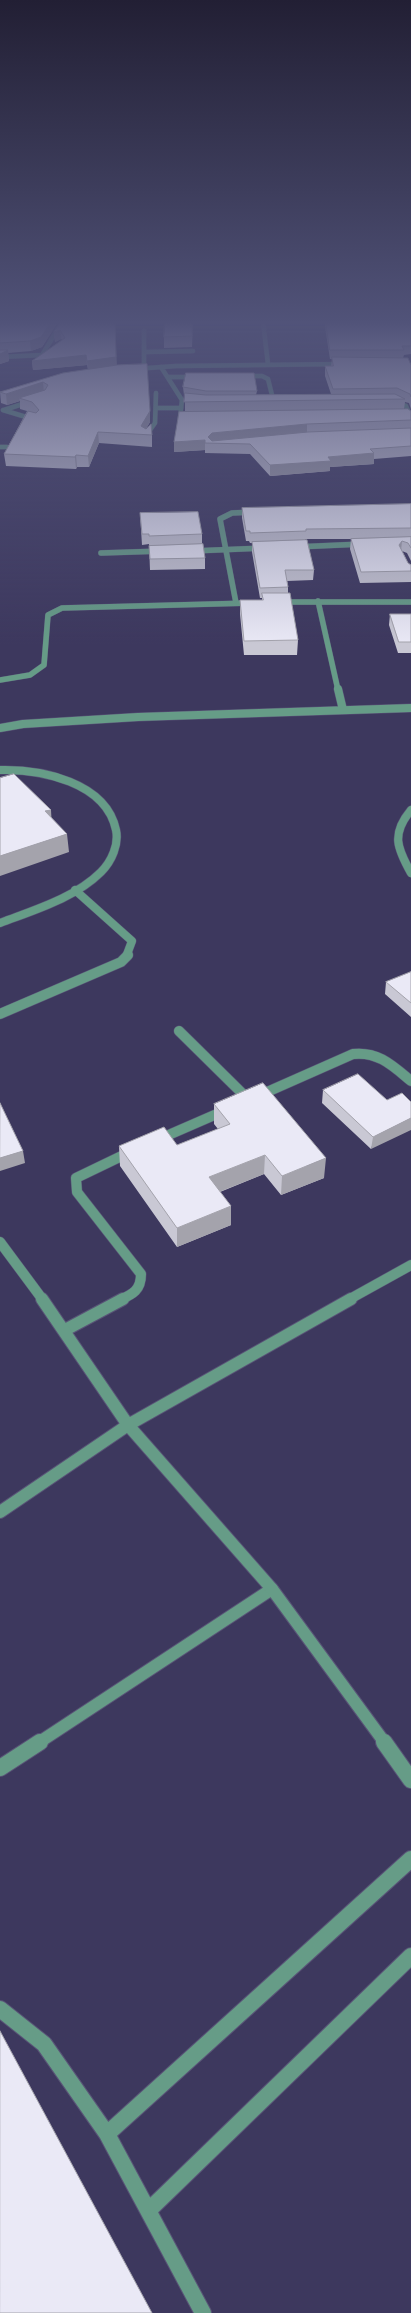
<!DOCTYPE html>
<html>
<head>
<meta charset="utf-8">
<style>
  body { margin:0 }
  canvas { display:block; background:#3d385e }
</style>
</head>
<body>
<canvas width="411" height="2313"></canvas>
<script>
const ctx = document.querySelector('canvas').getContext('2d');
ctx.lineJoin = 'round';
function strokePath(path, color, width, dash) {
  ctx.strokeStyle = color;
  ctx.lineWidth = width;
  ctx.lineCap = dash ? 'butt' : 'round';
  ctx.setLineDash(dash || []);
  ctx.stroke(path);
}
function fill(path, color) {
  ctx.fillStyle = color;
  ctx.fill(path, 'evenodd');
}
const serviceFar4 = new Path2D(`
  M144,331V368
  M144,352L193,351
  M157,408H181
  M3,410L36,420
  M4,410L32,401
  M145,437L155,423L156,393
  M0,447H7`);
const serviceFar3 = new Path2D(`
  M0,770C41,769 106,782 116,830C119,844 112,861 101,872C75,898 34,910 0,923
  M75,890L132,941L126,957`);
const serviceFar2 = new Path2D(`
  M0,1014L121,962L128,955
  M179,1031L249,1100
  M258,1096L353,1054C378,1051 393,1066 411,1081
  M157,1140L226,1110
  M120,1300C133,1294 141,1290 141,1274L77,1192L76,1178L130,1152`);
const serviceFar1 = new Path2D(`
  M65,1330L123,1299
  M38,1743L272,1589`);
const service = new Path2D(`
  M0,1768L40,1742
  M0,2009L44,2044L107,2134L203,2313
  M107,2134L411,1859
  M149,2210L411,1956`);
const minorFar5 = new Path2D(`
  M263,322L268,364
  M0,357L42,355L62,322
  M161,367L182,400L180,418H187
  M134,369L176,366L344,364
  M242,376H262L268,379L274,403
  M169,377H198
  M393,402L406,406L411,418`);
const minorFar4 = new Path2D(`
  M295,547L363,544
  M192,551L265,548
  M101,553L163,551
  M318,601L338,690
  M278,602H411
  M236,603L220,519L232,513L255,512
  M0,680L30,675L44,665L48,615L62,608L251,603`);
const minorFar3 = new Path2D(`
  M338,689L343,710
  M0,728L23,724L138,717L411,708
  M411,810C391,834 397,848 411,873`);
const minorFar2 = new Path2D(`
  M0,1242L43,1300
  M348,1300L411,1265`);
const minorFar1 = new Path2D(`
  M42,1299L128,1425L272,1589L385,1743
  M0,1512L128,1425L351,1299`);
const minor = new Path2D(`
  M384,1742L411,1780`);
const wall = new Path2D(`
  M0,322H58L42,347L31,351L8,353L9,361L0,364Z
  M61,322L117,365L150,411V422L146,429L152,435V447L99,443L89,467H77L76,469L6,466L4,454L27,411L20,409V401L7,405L1,403L0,392L88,369L87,365L33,370L32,361L62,340L61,339L55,342L54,332Z
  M193,322L192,347L164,348V337Z
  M325,322H411V354L404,355L403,358L411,365V409L409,403L405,402L404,409L411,411V456L374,459V464L330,467V471L270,476L250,454L205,453V450L174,452L185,412V395H184L183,387L257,391L256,395L331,394L325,376V366H331L332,359H330L325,327Z
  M411,504V561L407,553L402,551L408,563L411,565V582L360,583L350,549L351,539H357H305L314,570L313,580L287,581L288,587V593L298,640L297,655H244L240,614V600H262V598H260L252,552V543H250L249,541H246L242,518V508Z
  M140,513L202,534V544L205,558V569L150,570L149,544L142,545Z
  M390,614H411V654V653H398L389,625Z
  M411,972V1017L385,994L386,982Z
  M323,1090L387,1100L371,1149L322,1103Z
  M214,1104L324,1178L281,1195L264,1174L220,1192L231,1206V1225L177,1247L120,1166L119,1146L177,1145L218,1129L214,1124Z`);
const shadedWall = new Path2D(`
  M51,322H58L42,347L31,351L30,341Z
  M115,322L117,367L88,371L87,361Z
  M60,330L61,339L55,342L54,332Z
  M8,350L9,361L0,364V354Z
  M86,355L87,365L33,370L32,361Z
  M43,382L44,393L19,398L20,401L7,405L6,394Z
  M150,411V422L142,435L141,426Z
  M307,424V434L211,443L208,437L212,433Z
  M98,432L99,443L89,467L88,456Z
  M205,440V450L174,452V442Z
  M374,453V464L330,467V471L270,476V465L328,457Z
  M76,455L77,467L76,469L75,457Z
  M402,541L401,551L399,545Z
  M51,810L52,828L45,811Z
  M67,834L69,852L0,876V856Z
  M411,1118V1130L371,1149L373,1137Z
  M23,1151L25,1163L0,1171V1158Z
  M265,1155L264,1174L209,1196V1177Z
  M326,1158L324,1178L281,1195L282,1176Z
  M231,1206V1225L177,1247V1228Z`);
const building = new Path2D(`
  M0,322H51L41,337L30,341L0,343Z
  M61,322H115L116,357L87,361L86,355L32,361L65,338L60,330L54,332Z
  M165,322H192V336L164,337Z
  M326,322H411V346H402L404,350H330Z
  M0,350H8L0,354Z
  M332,357L408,358L411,365V397L410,394L397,388L333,389L325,366H333Z
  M147,364L150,411L141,426L146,429L151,424L152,435L98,432L88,456L76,455L75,457L4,454L28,411L36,413L39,410L32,402L19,398L45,390L48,385L43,382L6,394L0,392L63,373L117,365Z
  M186,373H254L257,391H206L183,387Z
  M185,393L206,395L395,394L405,399L184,402Z
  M408,409L411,411V420L307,424L212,433L208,437L212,441L308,432L411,428V446L370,449L374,453L328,457L331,461L270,465L250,444L205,443V440L174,442L179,412Z
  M411,504V528L306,529V531L250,533V531H246L242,508Z
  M198,512L202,534L149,536V534H142L140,513Z
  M411,537V548L408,543L402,541L399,545L408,563L411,565V571L361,572L351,539Z
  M307,540L314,570H285L288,587L260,588L252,542Z
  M203,544L205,558L150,559L149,546Z
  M262,593H290L298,640L244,641L240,600H263Z
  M390,614H411V642H399Z
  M14,774L51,810L45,811L67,834L0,856V778Z
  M411,972V1003L386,982Z
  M358,1074L387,1100L402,1093L411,1102V1118L373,1137L323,1090Z
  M263,1083L326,1158L282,1176L265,1155L209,1177L231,1206L177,1228L119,1146L164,1127L177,1145L230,1124L214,1104Z
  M0,1103L23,1151L0,1158Z
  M0,2031L152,2313H0Z`);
strokePath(serviceFar4, '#595477', 5);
strokePath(serviceFar3, '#595477', 9);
strokePath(serviceFar2, '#595477', 11);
strokePath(serviceFar1, '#595477', 14);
strokePath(service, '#595477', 18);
strokePath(minorFar5, '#595477', 5);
strokePath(minorFar4, '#595477', 6);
strokePath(minorFar3, '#595477', 9);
strokePath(minorFar2, '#595477', 11);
strokePath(minorFar1, '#595477', 14);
strokePath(minor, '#595477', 18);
strokePath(serviceFar4, '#669c87', 4.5);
strokePath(serviceFar3, '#669c87', 8);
strokePath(serviceFar2, '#669c87', 10);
strokePath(serviceFar1, '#669c87', 12);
strokePath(service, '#669c87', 16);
strokePath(minorFar5, '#669c87', 4.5);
strokePath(minorFar4, '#669c87', 5.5);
strokePath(minorFar3, '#669c87', 8);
strokePath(minorFar2, '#669c87', 10);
strokePath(minorFar1, '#669c87', 12);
strokePath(minor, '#669c87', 16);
fill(wall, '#c9c8d4');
fill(shadedWall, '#a4a3ac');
fill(building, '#eae9f6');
strokePath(building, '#a4a3ac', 1);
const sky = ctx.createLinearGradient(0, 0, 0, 645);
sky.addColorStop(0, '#221f34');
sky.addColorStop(0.5, '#515379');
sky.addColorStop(1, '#51537900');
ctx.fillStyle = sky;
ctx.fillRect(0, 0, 411, 645);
</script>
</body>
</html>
